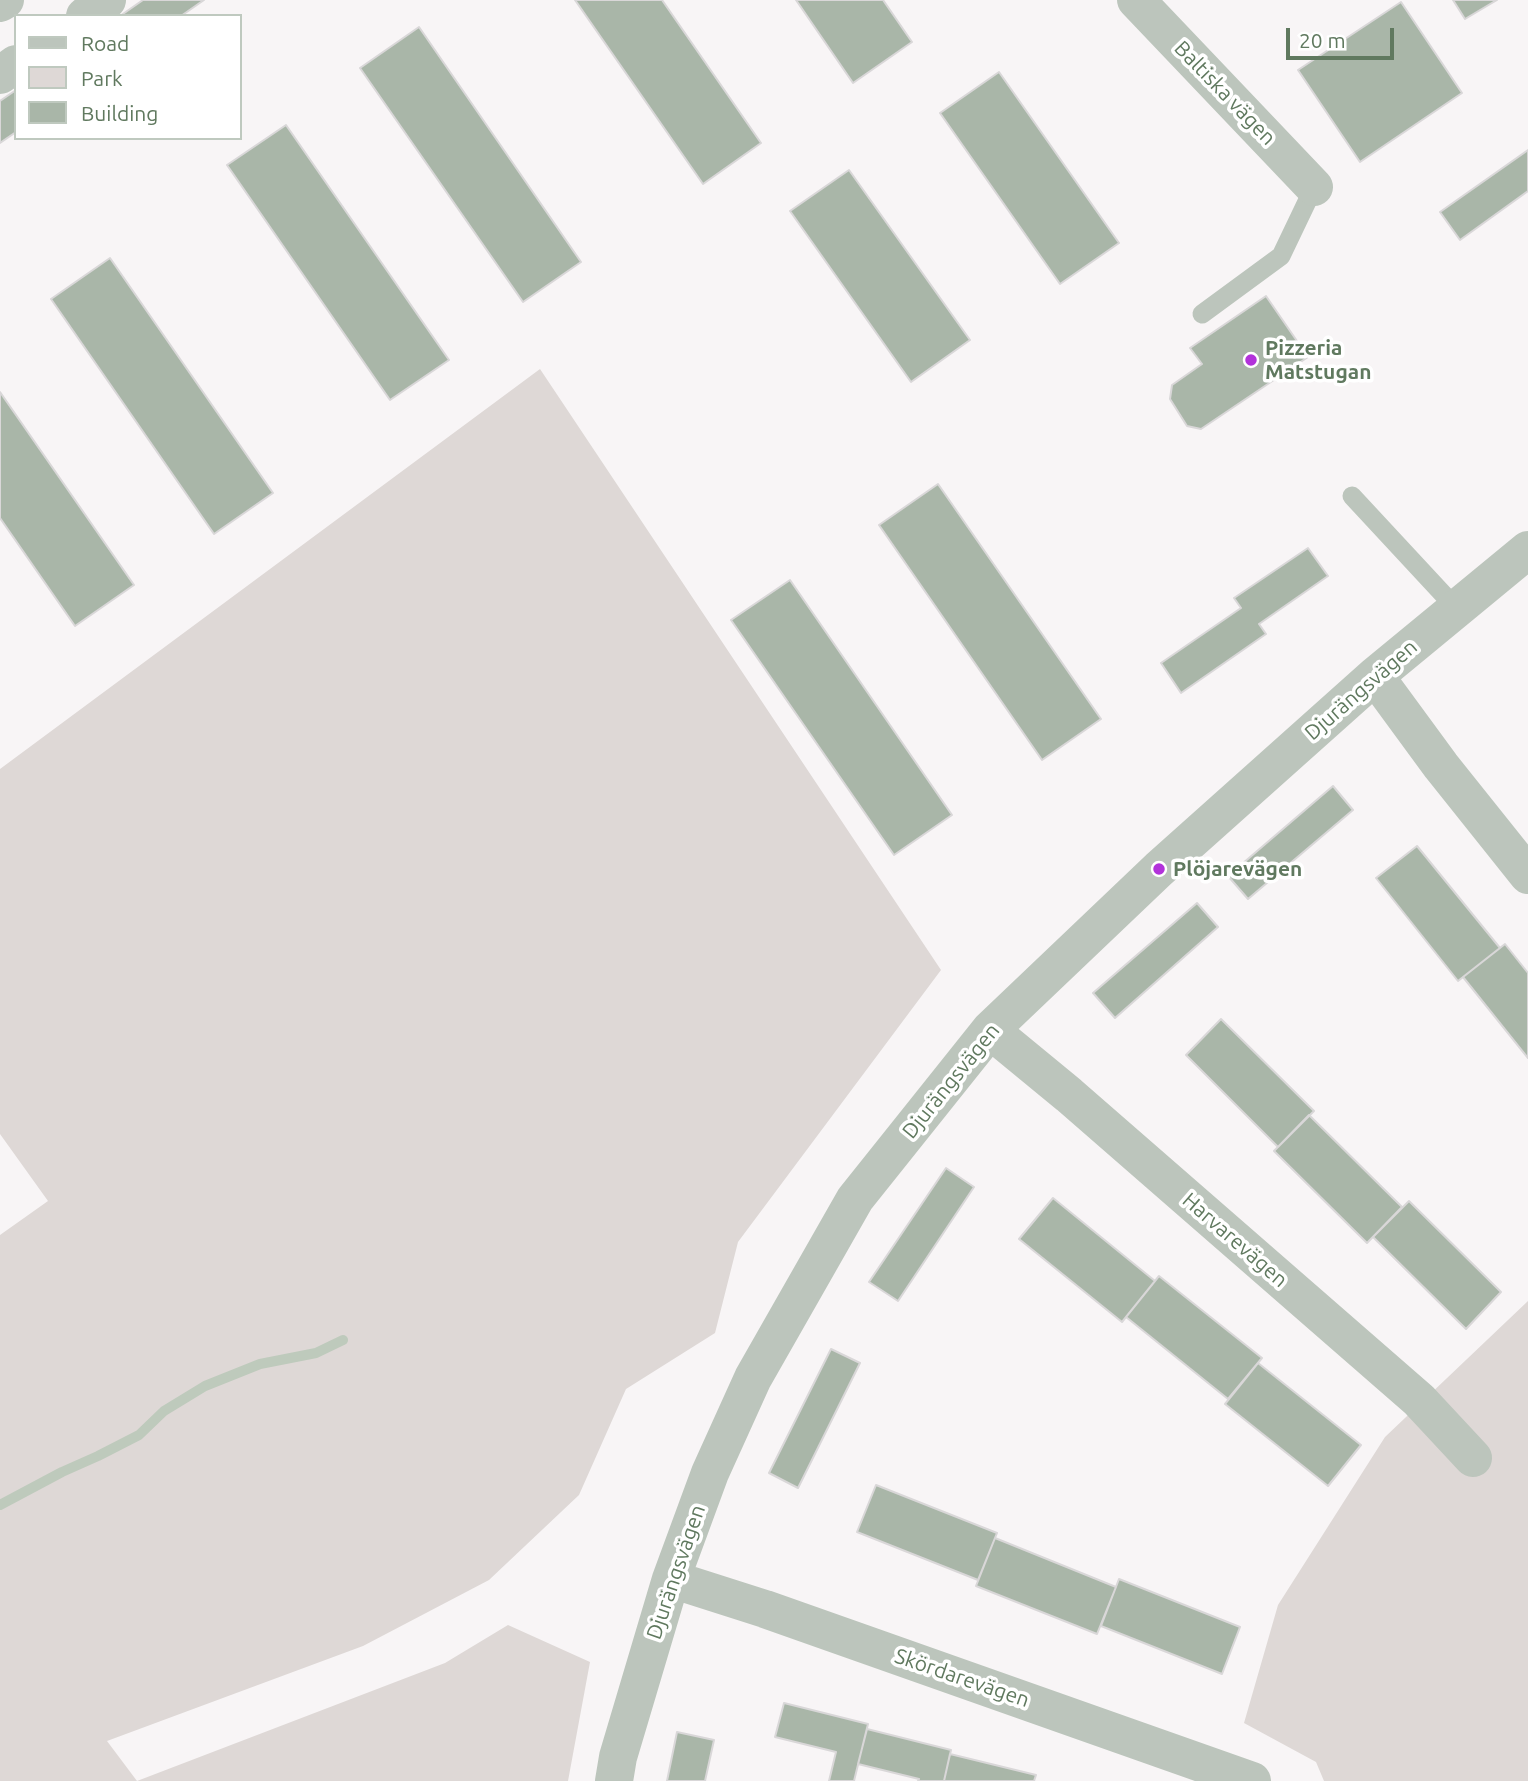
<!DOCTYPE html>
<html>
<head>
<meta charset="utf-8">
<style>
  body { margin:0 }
  #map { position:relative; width:1528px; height:1781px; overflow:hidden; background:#f8f5f6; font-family:Ubuntu,sans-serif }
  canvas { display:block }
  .legend { position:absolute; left:14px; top:14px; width:228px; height:126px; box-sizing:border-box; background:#fff; border:2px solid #bfc9bf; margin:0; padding:9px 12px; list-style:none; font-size:21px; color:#60795f }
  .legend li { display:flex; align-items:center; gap:14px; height:35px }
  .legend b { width:35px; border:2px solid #bfc9bf }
  .scale { position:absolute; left:1286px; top:28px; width:108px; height:32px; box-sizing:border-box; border:4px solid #60795f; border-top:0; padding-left:9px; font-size:21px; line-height:24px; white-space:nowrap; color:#60795f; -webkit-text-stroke:5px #fff; paint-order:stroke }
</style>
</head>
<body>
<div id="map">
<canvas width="1528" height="1781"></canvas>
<ul class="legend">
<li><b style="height:9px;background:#bcc5bc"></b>Road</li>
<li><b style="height:19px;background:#ded8d6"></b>Park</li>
<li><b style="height:19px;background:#a9b6a8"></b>Building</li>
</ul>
<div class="scale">20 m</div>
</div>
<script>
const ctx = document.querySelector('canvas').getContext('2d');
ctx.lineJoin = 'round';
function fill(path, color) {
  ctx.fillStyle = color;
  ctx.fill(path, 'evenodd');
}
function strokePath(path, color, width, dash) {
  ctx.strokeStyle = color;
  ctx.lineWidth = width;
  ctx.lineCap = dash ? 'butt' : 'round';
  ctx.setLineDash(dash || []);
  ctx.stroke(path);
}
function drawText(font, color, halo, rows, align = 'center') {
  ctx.font = font + ' Ubuntu,sans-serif';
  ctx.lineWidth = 7;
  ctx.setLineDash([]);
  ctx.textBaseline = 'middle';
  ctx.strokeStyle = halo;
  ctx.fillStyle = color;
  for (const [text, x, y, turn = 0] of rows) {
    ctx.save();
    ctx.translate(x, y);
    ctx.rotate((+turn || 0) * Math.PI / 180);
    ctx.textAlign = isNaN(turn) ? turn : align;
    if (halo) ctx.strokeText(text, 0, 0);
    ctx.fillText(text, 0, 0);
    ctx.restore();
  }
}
const green = new Path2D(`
  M540,369L941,970L738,1242L715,1333L626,1389L579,1495L489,1580L363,1646L107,1741L137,1781L445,1663L508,1625L590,1662L568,1781H0V1235L48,1201L0,1134V769Z
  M1528,1301V1781H1324L1316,1762L1244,1723L1278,1605L1385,1437Z`);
const stream = new Path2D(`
  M0,1505L62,1472L98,1456L139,1435L164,1411L205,1386L260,1364L316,1353L343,1340`);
const building = new Path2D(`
  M143,0H204L181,16H120Z
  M575,0H662L761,143L703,184Z
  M796,0H883L912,42L853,83Z
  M1453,0H1497L1465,19Z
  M1401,2L1462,93L1360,162L1298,70Z
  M419,27L581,262L523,302L360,68Z
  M999,72L1119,243L1060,284L940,113Z
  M16,90V132L0,143V101Z
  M286,125L449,360L390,400L227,165Z
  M1528,150V191L1460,240L1440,212Z
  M849,170L970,340L911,382L790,211Z
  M110,258L273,493L214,534L51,299Z
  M1266,296L1308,357L1201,429L1187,426L1170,399L1172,385L1202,364L1190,348Z
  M0,392L134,585L75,626L0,518Z
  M938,484L1101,719L1042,760L879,525Z
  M1308,548L1328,576L1259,624L1266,634L1181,693L1161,663L1241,608L1234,598Z
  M790,580L952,815L894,855L731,620Z
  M1333,786L1353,810L1248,899L1228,876Z
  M1417,846L1500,948L1458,981L1376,878Z
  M1197,903L1218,927L1115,1018L1093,993Z
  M1505,944L1528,973V1058L1463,977Z
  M1221,1019L1314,1111L1278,1147L1186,1055Z
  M1309,1115L1402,1207L1367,1243L1274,1151Z
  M946,1168L974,1187L898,1301L869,1282Z
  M1053,1198L1155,1281L1122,1322L1019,1239Z
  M1409,1201L1501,1292L1466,1329L1373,1237Z
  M1159,1276L1262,1358L1228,1399L1126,1317Z
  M831,1349L860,1363L798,1488L769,1473Z
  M1258,1363L1361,1445L1328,1486L1225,1404Z
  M876,1485L997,1533L978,1580L857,1532Z
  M995,1538L1116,1587L1097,1634L976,1586Z
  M1119,1579L1240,1627L1222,1674L1101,1626Z
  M784,1703L868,1724L854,1781H829L836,1752L775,1737Z
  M867,1729L951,1750L944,1781H918L919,1779L858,1764Z
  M677,1732L714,1740L705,1781H667Z
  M950,1754L1036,1775L1034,1781H944Z`);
const lane = new Path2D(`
  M1202,314L1281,256L1314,187
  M1352,496L1456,608`);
const street = new Path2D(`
  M1136,0L1314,187
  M0,3L5,0
  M85,16L107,0
  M0,75L16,64
  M1375,676L1441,766L1528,875
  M990,1030L1069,1095L1419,1400L1473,1458
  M671,1579L765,1609L1252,1781
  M614,1781L618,1757L671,1579L710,1473L753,1378L855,1199L990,1030L1159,869L1375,676L1528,550`);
const markers = [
  [1251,360,7,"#b232da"],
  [1159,869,7,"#b232da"]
];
const streetNames = [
  ["Baltiska vägen",1225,93,46],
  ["Djurängsvägen",1361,690,-41],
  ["Djurängsvägen",951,1081,-51],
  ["Harvarevägen",1235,1240,41],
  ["Djurängsvägen",676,1572,-71],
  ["Skördarevägen",962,1678,19]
];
const poiNames = [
  ["Pizzeria",1265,348],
  ["Matstugan",1265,372],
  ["Plöjarevägen",1173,869]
];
fill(green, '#ded8d6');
strokePath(stream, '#becabc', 10);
fill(building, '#a9b6a8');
strokePath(building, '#d9d7d8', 2);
strokePath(lane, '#bcc5bc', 19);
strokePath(street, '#bcc5bc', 38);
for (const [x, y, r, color] of markers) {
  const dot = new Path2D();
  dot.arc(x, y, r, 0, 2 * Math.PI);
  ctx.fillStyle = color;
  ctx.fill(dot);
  strokePath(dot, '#fff', 2.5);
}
drawText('21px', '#60795f', '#fff', streetNames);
drawText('bold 21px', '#60795f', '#fff', poiNames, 'left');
</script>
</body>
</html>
